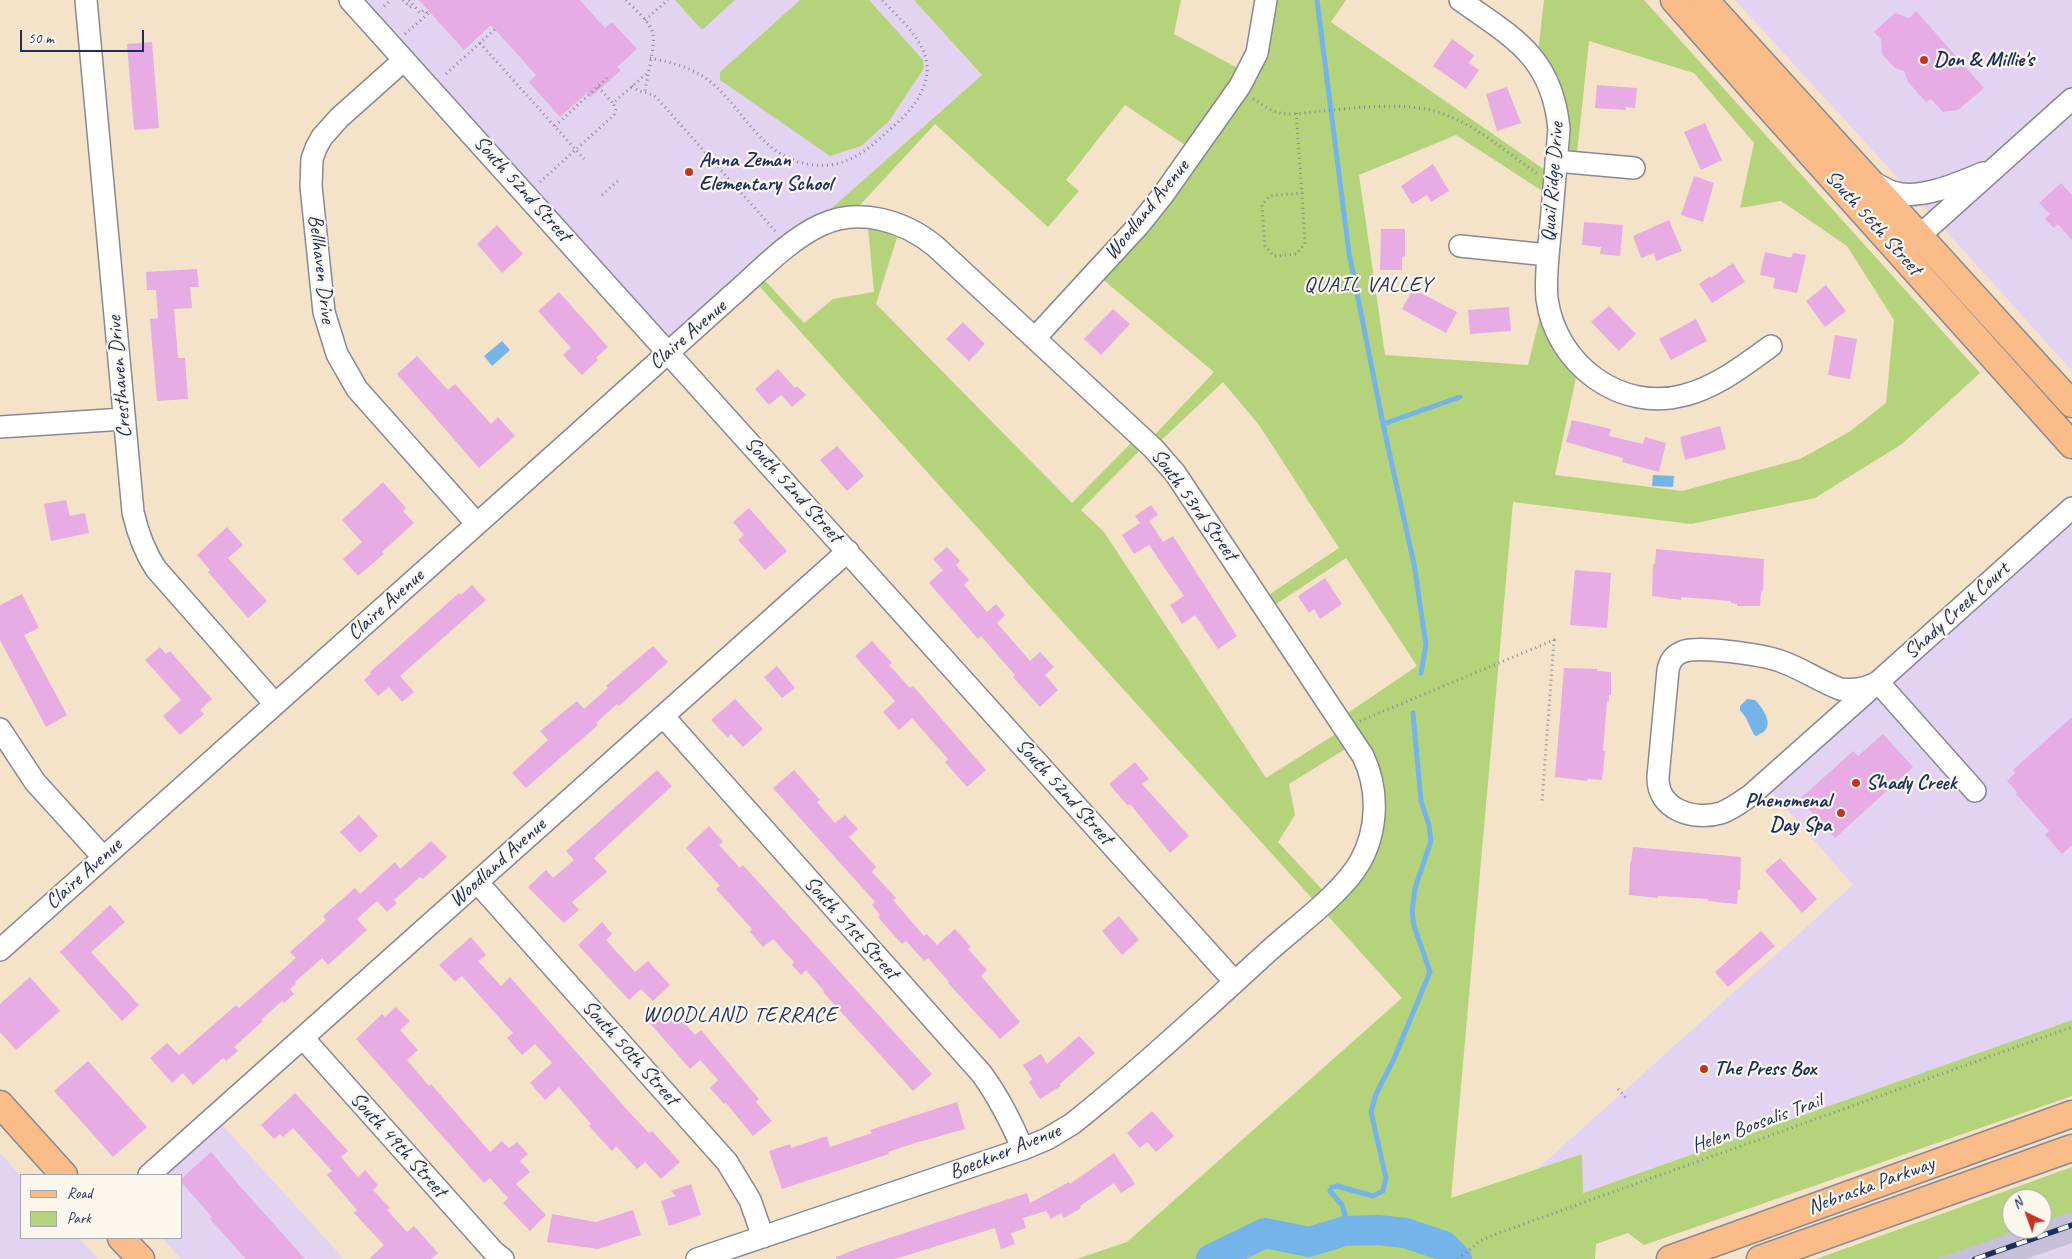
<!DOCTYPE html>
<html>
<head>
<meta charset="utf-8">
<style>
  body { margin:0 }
  #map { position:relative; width:2072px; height:1259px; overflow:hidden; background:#f4e3c9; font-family:Caveat,sans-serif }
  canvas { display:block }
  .legend { position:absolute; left:20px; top:1174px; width:162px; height:65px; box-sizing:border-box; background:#fbf7ec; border:1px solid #a1a7b3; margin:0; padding:6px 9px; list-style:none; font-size:15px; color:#1b2f5e }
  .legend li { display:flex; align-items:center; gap:10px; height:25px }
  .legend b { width:25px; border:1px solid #a1a7b3 }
  .north { position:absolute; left:2002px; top:1189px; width:50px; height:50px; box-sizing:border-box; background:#fbf7ec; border:1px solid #a1a7b3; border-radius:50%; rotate:318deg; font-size:14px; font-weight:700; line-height:20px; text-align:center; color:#1b2f5e }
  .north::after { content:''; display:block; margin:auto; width:18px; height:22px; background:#c8321e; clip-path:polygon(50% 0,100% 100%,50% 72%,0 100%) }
  .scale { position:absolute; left:20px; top:30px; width:124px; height:22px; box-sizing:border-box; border:2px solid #1b2f5e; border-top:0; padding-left:6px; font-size:15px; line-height:18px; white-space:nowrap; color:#1b2f5e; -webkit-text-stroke:4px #fbf7ec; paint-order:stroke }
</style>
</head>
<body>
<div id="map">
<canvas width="2072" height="1259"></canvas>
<ul class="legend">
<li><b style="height:6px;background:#f9bc89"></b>Road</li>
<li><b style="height:14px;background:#b5d37b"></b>Park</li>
</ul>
<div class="north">N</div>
<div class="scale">50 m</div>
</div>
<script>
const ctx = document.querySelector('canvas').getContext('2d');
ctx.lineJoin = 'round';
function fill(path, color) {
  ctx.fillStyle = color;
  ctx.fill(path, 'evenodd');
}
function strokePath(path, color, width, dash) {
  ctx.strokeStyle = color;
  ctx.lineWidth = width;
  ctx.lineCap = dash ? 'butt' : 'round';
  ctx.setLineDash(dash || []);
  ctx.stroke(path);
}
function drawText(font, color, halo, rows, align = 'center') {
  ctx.font = font + ' Caveat,sans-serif';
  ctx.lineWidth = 4.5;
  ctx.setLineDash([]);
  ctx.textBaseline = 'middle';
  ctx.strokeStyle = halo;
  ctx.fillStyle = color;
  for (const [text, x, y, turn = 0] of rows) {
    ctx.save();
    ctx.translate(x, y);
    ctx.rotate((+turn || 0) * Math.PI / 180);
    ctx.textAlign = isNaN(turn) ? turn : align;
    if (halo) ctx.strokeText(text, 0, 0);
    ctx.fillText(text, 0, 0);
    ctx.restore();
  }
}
const built = new Path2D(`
  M350,0H914L982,75L669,352Z
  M1735,0H2072V371L1927,210Z
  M2072,508V1020L1464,1235L1853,885L1764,783Z
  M214,1116L344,1259H181L162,1238H181V1175H149Z
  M0,1153L21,1176V1238H79L98,1259H0Z
  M2072,1243V1259H2026Z`);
const industrial = new Path2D(`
  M2072,1196V1243L2026,1259H1902L2012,1229H2042V1207Z`);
const green = new Path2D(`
  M675,0H735L702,30Z
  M800,0H869L923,60L924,68L889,121L861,146L830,156L720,80V72Z
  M914,0H1181L1174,34L1247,73L1266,0H1346L1331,22L1555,177L1553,198L1456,135L1359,175L1385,355L1528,365L1547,288L1579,364L1555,475L1682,491L1800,459L1849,432L1886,403L1894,320L1847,246L1781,201L1740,208L1754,143L1694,73L1589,41L1576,163L1556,161L1537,62L1544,0H1644L1980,373L1902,444L1815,498L1691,524L1513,502L1451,1198L1582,1154L1583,1193L2072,1020V1096L1644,1245L1628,1233L1596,1244L1595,1259H1077L1127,1242L1402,998L752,278L758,273L804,323L833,299L874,292L867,217L901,225L876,304L1072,503L1139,435L1148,442L1214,372L1095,273L1194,151L1125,105L1066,180L1079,191L1048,227L935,124L848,218L773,260L982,75ZM1223,382L1259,425L1339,548L1261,600L1267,610L1346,558L1417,666L1339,719L1345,728L1266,778L1104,532L1081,510L1147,443L1153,448ZM1355,743L1371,836L1329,897L1278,842L1295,815L1289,784Z
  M2072,1167V1212L2042,1222V1199H2012V1229H2022L1936,1259H1816Z`);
const water = new Path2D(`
  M502,341L510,350L492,366L484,356Z
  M1653,475L1674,476L1673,487L1652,486Z
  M1747,699L1755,700C1761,706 1772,720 1766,729C1764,733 1760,733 1757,736L1754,735L1746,718L1740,710V706Z`);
const stream = new Path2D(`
  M1317,0L1349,253L1383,424L1414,564L1426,645L1421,673
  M1383,424L1460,397
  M1345,1231V1215L1342,1205L1330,1191L1332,1187L1337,1186L1373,1196L1383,1191L1386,1178L1371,1112L1376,1094L1393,1061L1430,972L1414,926L1412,912L1415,888L1431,841L1429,825L1421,801L1413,713`);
const river = new Path2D(`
  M1211,1259L1265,1233L1309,1242L1345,1231L1378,1230L1405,1233L1444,1246L1457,1259`);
const building = new Path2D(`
  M419,0H580L605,28L612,22L637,49L617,67L621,70L591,97L587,93L560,117L529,82L536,75L491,25L464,50Z
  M1916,11L1984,88L1958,110L1943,112L1931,99L1926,102L1908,82L1904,71L1895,68L1882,54L1881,39L1874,32L1895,13L1909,18Z
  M1452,39L1474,55L1469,63L1479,70L1466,89L1433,66Z
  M152,42L159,128L134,130L127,44Z
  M1597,85L1637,88L1635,108L1626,107V110L1595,108Z
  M1507,87L1521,123L1497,131L1486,94Z
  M1705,123L1722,160L1701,170L1684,132Z
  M1433,164L1449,191L1431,202L1427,195L1412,204L1401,186Z
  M1694,176L1714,183L1703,222L1681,215Z
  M2061,183L2072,195V240L2058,224L2054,228L2045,219L2050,214L2039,203Z
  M1669,220L1682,251L1656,261L1654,253L1641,258L1633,236Z
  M1584,222L1623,225L1620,256L1600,254L1601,247L1582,245Z
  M497,225L523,254L502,273L477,244Z
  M1381,229H1405V256L1402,257V270H1380Z
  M1765,252L1791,258L1793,253L1806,255L1797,293L1773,288L1775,278L1760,275Z
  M1733,263L1745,282L1712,303L1699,284L1710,276L1711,278Z
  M197,269L199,287H190L192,308L174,309L178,358H185L188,399L157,401L150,319L158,318L156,290H147L146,272Z
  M1826,285L1846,311L1825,327L1806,301Z
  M1413,289L1457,312L1446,333L1402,309Z
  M559,292L608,347L596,358L598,360L582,375L563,355L571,348L538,311Z
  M1609,306L1636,334L1619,351L1591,322Z
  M1509,307L1511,331L1470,334L1468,310Z
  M1113,309L1130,324L1101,355L1084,339Z
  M1696,319L1707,341L1671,360L1659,339Z
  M963,322L985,344L969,361L946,339Z
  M1835,335L1857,339L1850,379L1828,375Z
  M417,356L448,390L455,384L491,424L498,417L515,436L479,468L397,374Z
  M778,369L795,388L797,386L806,395L792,407L781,395L769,405L755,389Z
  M1572,420L1611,429L1609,436L1643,444L1645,437L1666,443L1659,472L1622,462L1623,458L1566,442Z
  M1720,426L1726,449L1685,460L1680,437Z
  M837,446L864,476L847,491L820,460Z
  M383,482L406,508L403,511L414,523L382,552L384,554L358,576L343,559L362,542L342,520Z
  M66,500L70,516L85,513L89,533L51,541L44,504Z
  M1151,505L1158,515L1149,521L1163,542L1173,536L1237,636L1218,649L1195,615L1182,624L1170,605L1184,596L1149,545L1134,554L1122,535L1140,523L1135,516Z
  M749,508L787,551L765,570L738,540L744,535L733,522Z
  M227,527L243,545L228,558L267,601L248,618L208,572L210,570L197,555Z
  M947,547L960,561L956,565L969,580L964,585L987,612L996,604L1005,615L997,623L1030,661L1040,652L1054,667L1045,675L1058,690L1040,707L1013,677L1015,675L981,636L978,639L929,583L943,570L933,559Z
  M1656,549L1764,559L1763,591L1761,592L1760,606H1737V604L1731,603V601L1681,597V600L1652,596L1653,564H1655Z
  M1575,570L1611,573L1607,628L1570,625Z
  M1325,578L1342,604L1320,619L1314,609L1309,613L1298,596Z
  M472,585L486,600L400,676L414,692L402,702L389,687L378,696L364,680L371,674L370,672L459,593L461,595Z
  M22,594L39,628L24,635L67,715L46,727L0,640V605Z
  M872,641L892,663L889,665L910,688L913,686L986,770L967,787L945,762L948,759L912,718L899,730L883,712L895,701L855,656Z
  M653,646L668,662L619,706L617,704L596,723L598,725L526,788L512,773L548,740L540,731L577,701L584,709L608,688L606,686Z
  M160,647L166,654L170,651L212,699L200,710L204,714L180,735L163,716L181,700L145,660Z
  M777,666L795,688L782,698L764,677Z
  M1564,668L1597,669V671L1611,672V695H1609V701H1607L1603,751H1605L1602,780L1588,779L1587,781L1555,777Z
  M735,699L763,729L743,747L731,734L728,738L711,720Z
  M2072,717V845L2062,854L2045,835L2049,831L2016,794L2017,792L2007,781L2015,773L2013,770Z
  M1883,734L1913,767L1835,838L1800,799L1853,751L1858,756Z
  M1135,762L1149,779L1142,784L1189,836L1170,853L1130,804L1128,806L1109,784Z
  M657,770L672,786L594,858L607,872L572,902L579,910L564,923L528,887L546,870L553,878L574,860L566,851Z
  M794,770L820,800L817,802L835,823L845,815L858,829L849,837L876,867L872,872L896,898L893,900L924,936L927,934L937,945L955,929L971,947L968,949L987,970L981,976L1020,1022L1000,1039L948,983L949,982L928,958L924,961L906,941L902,944L889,930L878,917L880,915L872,905L875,902L773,788Z
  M359,815L378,836L360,853L340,832Z
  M709,826L723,842L719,845L740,868L743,865L932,1074L913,1091L823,992L824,991L806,970L801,975L792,965L794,962L773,939L763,947L750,932L752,929L716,889L720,886L686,848Z
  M431,841L447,857L423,879L420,877L394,900L397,903L387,912L377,901L357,919L367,930L328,965L322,958L295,982L296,984L290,989L294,994L284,1003L282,1001L261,1020L263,1021L234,1047L238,1051L226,1061L223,1058L193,1085L183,1073L172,1083L150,1058L167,1043L179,1055L236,1005L239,1008L296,958L290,952L326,920L323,916L355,888L360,894L395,862L400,869Z
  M1633,847L1741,857L1740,890H1738L1737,904L1708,901V899L1658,896V898L1629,895L1630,862H1631Z
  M1780,858L1817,899L1802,913L1765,871Z
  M110,905L125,922L91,952L139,1005L122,1021L60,952Z
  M1119,916L1139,940L1122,955L1102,931Z
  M602,922L612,934L606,940L635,972L648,961L670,985L653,1001L641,989L629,1000L578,945Z
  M1761,931L1775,946L1728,987L1715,972Z
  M471,937L486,955L478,961L501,986L510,977L630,1113L649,1133L652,1131L680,1162L661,1179L645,1162L637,1169L616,1146L612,1151L589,1126L591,1124L559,1087L545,1100L530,1083L552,1063L535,1044L522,1055L507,1038L513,1033L462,976L455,982L439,965Z
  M30,977L60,1011L16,1050L0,1032V1004Z
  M668,1004L695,1035L701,1030L759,1099L756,1102L772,1121L753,1136L726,1103L724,1104L710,1088L718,1080L700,1060L690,1069L648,1021Z
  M396,1007L410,1021L400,1030L418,1050L407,1060L429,1086L431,1084L490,1152L502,1141L509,1148L517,1142L528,1154L520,1161L530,1172L516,1184L546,1215L530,1231L503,1203L508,1198L490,1178L484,1183L356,1039L382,1014L385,1017Z
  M1079,1036L1095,1053L1060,1084L1061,1086L1040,1099L1029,1082L1032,1079L1023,1065L1041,1054L1047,1064Z
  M88,1061L147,1127L113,1157L54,1091Z
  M295,1093L348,1151L341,1157L358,1177L365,1170L378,1185L373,1190L390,1208L387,1210L407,1232L414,1226L438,1253L431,1259H369L384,1245L354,1213L357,1210L327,1175L332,1171L293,1128L283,1137L280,1134L274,1139L261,1125Z
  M957,1102L965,1129L915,1143L888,1152L889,1154L782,1189L769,1151L790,1144L791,1148L827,1136L830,1147L872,1133L870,1130Z
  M1152,1111L1174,1136L1156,1152L1147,1142L1140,1148L1127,1133Z
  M211,1152L238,1184L305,1259H246L210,1219L212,1217L181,1182V1179Z
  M1114,1153L1135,1184L1121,1193L1114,1183L1080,1206L1081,1208L1064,1218L1061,1213L1051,1219L1046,1211L1023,1218L1026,1228L1011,1233L1015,1244L1001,1249L995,1228L895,1259H836V1257L859,1248L1027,1193L1030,1203L1069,1182L1070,1184Z
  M691,1184L701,1215L669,1226L661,1201L676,1196L671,1191Z
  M633,1210L641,1235L598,1249L547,1242L552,1214L596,1222Z`);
const path = new Path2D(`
  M403,0L410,7L413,5
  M409,0L420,13L424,10L428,14
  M626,0C635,10 650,21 653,34C656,42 646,81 645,93
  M384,6L391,0
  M645,20L668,0
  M405,34L430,12
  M480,43L584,159
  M650,58C670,62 690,67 707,79C745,108 760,159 813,165C839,168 859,157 878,140C897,123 917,108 925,83C936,48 903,23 882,0
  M446,74L495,29
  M632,86C640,94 648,91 656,97L776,232
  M598,87L613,103L646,74
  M1253,99C1262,104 1270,111 1280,113C1293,116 1309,112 1322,111C1356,108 1392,103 1425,109C1468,117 1503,150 1538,174
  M1296,113L1302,193L1305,244L1296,254L1274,256L1265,246L1262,205L1270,196L1302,193
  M555,126L607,78
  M540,182L614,115L616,109L613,103
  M602,195L620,179
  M1360,721L1554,640L1542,802
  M1618,1089L1628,1100
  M1458,1259L1480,1241L1496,1234L2072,1027`);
const minor = new Path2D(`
  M86,0L133,512C138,534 144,551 156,569L275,704
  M350,0L1235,982
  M1460,0C1514,38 1552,57 1559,129C1556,164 1553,199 1550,235C1548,256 1545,279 1547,299C1556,364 1620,413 1685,395C1717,387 1744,365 1771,346
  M404,60L339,118L322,137L316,148L312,159L311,186L324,312L337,354L357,389L477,524
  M1556,161L1634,168
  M1872,182C1879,185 1886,190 1893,192C1919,201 1959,183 1983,173
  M1460,246L1548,255
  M1908,246L2072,99
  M1035,338L1139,225L1163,195L1240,86L1257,53L1266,0
  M0,427L124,419
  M1878,682L1751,795C1741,802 1732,809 1721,813C1694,821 1657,810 1658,777L1668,670C1670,661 1673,656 1682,652C1698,645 1763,655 1780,661C1801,668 1819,681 1840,689C1854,691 1865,689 1878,682L2072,508
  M1878,682L1975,791
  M663,716L981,1073C999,1097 1011,1122 1023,1149
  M0,729L35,782L103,857
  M477,882L727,1162L750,1200L763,1237
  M0,950C189,779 381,611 571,440C624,392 677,345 730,297C757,274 788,240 821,225C860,207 904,221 935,246L1153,448L1175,473L1363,756C1379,789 1378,830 1360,862C1343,892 1298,925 1271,949C1206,1008 1141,1069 1072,1124L1047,1139L1023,1149L697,1259
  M303,1038L494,1252L503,1259
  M149,1175L848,551`);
const major = new Path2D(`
  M1674,0L1757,94L2072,445
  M1705,0L2072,404
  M0,1104L64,1175
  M121,1238L141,1259
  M1670,1259L2072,1114
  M1760,1259L2072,1148`);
const rail = new Path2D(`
  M1975,1259L2072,1225`);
const markers = [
  [1924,60,5,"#c8321e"],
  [689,172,5,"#c8321e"],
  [1856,783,5,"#c8321e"],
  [1841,813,5,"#c8321e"],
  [1704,1069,5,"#c8321e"]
];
const poiNames = [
  ["Don & Millie's",1934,60],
  ["Anna Zeman",699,160],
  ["Elementary School",699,184],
  ["Shady Creek",1866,783],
  ["Phenomenal",1831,801,"right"],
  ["Day Spa",1831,825,"right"],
  ["The Press Box",1714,1069]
];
const streetNames = [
  ["Quail Ridge Drive",1553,182,-86],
  ["South 52nd Street",522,189,48],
  ["Woodland Avenue",1147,210,-51],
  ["South 56th Street",1873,223,48],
  ["Bellhaven Drive",321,269,83],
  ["Claire Avenue",688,335,-41],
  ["Cresthaven Drive",120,377,-95],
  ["South 52nd Street",793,490,48],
  ["South 53rd Street",1194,505,54],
  ["Claire Avenue",386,605,-42],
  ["Shady Creek Court",1957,611,-42],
  ["South 52nd Street",1064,792,48],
  ["Woodland Avenue",498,863,-42],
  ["Claire Avenue",84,874,-42],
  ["South 51st Street",851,928,48],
  ["South 50th Street",630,1053,48],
  ["Helen Boosalis Trail",1757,1124,-20],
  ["South 49th Street",398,1145,48],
  ["Boeckner Avenue",1005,1152,-22],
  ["Nebraska Parkway",1871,1186,-20]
];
const neighbourhoodNames = [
  ["QUAIL VALLEY",1368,285],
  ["WOODLAND TERRACE",740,1015]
];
fill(built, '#e3d3f2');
fill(industrial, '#c6c0da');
fill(green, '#b5d37b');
fill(water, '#74b4e8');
strokePath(stream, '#74b4e8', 5);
strokePath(river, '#74b4e8', 30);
fill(building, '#e6ace3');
strokePath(minor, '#888994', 24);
strokePath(major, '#888994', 29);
strokePath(path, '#888994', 3, [1, 4]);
strokePath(minor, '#fff', 21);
strokePath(major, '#f9bc89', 26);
strokePath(rail, '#1b2f5e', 5.5);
strokePath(rail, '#fbf7ec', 4, [11]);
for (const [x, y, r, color] of markers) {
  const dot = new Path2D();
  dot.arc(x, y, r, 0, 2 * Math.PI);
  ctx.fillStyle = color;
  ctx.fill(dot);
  strokePath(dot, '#fbf7ec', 2);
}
drawText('bold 21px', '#1b2f5e', '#fbf7ec', poiNames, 'left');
drawText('21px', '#1b2f5e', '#fbf7ec', streetNames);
ctx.letterSpacing = '1px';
drawText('22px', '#1b2f5e', '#fbf7ec', neighbourhoodNames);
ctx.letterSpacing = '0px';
</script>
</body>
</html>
